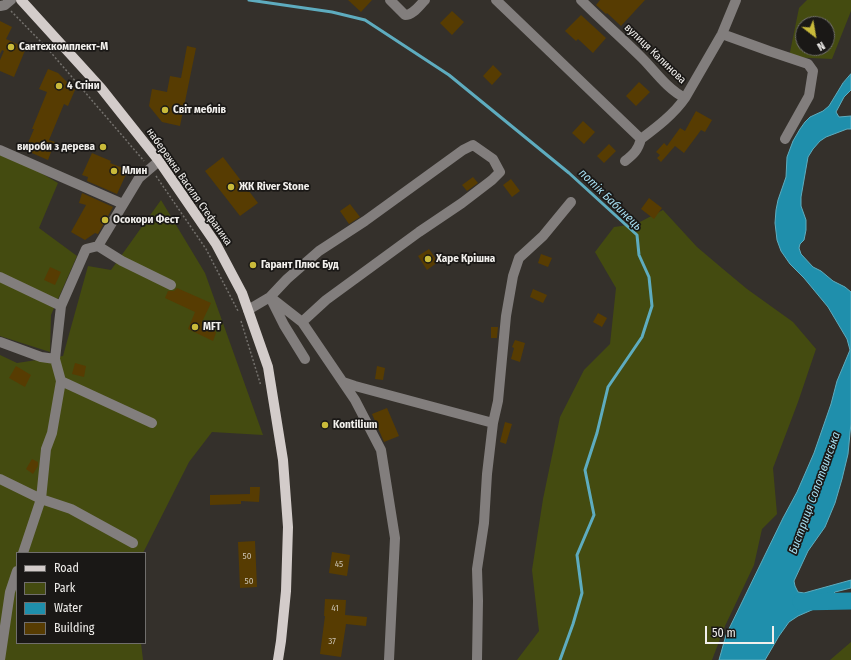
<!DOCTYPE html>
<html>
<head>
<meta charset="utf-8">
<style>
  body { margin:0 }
  #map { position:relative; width:851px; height:660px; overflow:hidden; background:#34302b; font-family:"Fira Sans Condensed",sans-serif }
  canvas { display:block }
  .legend { position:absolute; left:16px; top:552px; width:130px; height:92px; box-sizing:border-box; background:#1a1816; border:1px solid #706e6c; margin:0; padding:5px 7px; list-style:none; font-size:12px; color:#f1efec }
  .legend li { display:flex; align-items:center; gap:8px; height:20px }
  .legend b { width:20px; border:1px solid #706e6c }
  .north { position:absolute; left:795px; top:16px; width:40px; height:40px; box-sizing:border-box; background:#1a1816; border:1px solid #706e6c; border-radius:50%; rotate:149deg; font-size:11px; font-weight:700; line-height:16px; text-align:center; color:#f1efec }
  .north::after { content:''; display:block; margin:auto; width:14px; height:18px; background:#c9ba3a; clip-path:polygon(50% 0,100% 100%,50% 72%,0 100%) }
  .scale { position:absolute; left:705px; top:626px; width:69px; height:18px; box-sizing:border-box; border:2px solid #f1efec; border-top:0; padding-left:5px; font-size:12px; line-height:14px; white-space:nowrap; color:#f1efec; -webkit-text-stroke:3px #1a1816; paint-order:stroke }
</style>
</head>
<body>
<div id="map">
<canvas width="851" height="660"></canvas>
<ul class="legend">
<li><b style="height:5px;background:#d3ccca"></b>Road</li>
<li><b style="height:11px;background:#444b10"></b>Park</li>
<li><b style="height:11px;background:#1f8fac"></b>Water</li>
<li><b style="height:11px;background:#573c02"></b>Building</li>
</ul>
<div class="north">N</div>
<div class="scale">50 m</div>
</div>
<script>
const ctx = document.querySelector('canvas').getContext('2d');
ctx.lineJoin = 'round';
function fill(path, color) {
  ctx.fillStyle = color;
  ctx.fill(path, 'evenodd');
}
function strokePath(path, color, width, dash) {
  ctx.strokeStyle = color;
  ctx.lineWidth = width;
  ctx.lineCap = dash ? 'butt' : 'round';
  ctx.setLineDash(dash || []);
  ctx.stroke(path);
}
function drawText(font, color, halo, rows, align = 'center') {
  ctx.font = font + ' "Fira Sans Condensed",sans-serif';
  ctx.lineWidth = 3.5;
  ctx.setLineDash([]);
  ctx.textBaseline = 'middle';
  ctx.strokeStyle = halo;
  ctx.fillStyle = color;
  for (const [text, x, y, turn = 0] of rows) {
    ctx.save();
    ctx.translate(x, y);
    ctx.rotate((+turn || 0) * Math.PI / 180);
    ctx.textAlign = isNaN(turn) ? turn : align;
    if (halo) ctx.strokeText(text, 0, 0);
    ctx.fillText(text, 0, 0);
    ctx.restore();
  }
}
const green = new Path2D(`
  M807,0H851V11L832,59L789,57L799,8ZM803,24H827V48H803Z
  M0,149L58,183L39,228L77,256L51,315L50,352L0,336Z
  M161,200L205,273L263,435L212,432L189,462L143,553H17V643H141L143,660H0V355L17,363L63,356L88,266L111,270Z
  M663,210L697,247L723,269L747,289L793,322L816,349L798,402L773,468L777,514L762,529L754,565L725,626L712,660H517L539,631L532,570L543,499L560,417L584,370L610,344L616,288L595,252L614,227L636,224Z
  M851,642V660H830Z`);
const water = new Path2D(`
  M851,74V90L844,97L836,112L839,117L851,116V129H847L826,137L820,141L813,149L808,157L801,197V206L806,220V230L804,240L800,244L799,248L801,254L813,267L821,271L833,281L845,287L851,292V423L848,454L842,479L835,503L825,527L808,551L794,581L795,586L798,592L804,593L851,580V588L835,592L821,606L798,616L789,622L779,636L765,660H719L726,635L783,518L797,492L814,453L831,404L837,381L850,350L847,339L828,307L804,278L790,264L781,251L777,240L775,223L776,210L778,200L786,177L787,157L793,141L800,129L805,122L810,117L823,111L829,106L843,83Z`);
const stream = new Path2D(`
  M249,0L332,12L365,20L449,75L569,173L637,235L639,255L649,277L652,306L642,337L608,387L597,433L585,470L594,515L577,555L582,593L573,624L560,660`);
const river = new Path2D(`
  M801,602L851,601`);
const building = new Path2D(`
  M348,0H372L361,12Z
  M600,0H645L621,26L607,13L606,14L596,5Z
  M452,11L464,22L452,35L440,23Z
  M581,15L606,38L593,53L578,39L576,41L565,31Z
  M0,21L12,27L6,39L26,48L14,77L0,71V60L4,51L2,50L0,54Z
  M187,46L196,48L180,126L162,122L149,106L152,89L167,92L170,76L181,78Z
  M493,65L502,74L492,85L483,76Z
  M48,69L58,73L75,90L68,106L64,104L49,140L55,142L48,160L25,150L34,129H32L47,92L39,89Z
  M639,82L650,92L636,106L626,96Z
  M696,111L712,120L705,132L701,130L684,153L675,146L661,162L657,158L660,155L656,152L664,143L667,146L680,128L685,131Z
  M583,121L595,132L584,144L572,133Z
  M609,144L616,151L604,163L597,156Z
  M92,153L111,161L110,163L128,170L117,194L87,181L88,177L82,175Z
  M223,157L258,203L240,216L205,171Z
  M473,177L478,183L467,191L462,185Z
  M511,179L520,191L512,197L503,185Z
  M82,193L113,207L98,234L95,233L85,240L71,232L86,205L79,203Z
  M649,198L662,208L654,219L641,209Z
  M350,204L360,217L349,224L340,211Z
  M429,249L438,262L427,270L418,256Z
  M541,254L552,258L548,267L538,263Z
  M50,267L61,272L55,285L44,280Z
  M177,288L211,303L202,322L212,326L216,333L213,341L188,329L195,312L165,298L168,291H174Z
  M533,289L547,295L543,303L530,297Z
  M598,313L607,318L602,327L593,322Z
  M491,327H498L497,338H491Z
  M515,340L525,343L520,362L511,359L514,348L512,347Z
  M75,363L86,366L84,377L72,374Z
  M16,366L31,375L25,387L9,378Z
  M377,366L385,368L383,380L375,379Z
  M387,408L399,436L384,442L372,414Z
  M505,422L512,424L506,444L500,442Z
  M32,459L38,462V466L33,474L26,469Z
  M250,487H260L259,502L241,501V504L210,505V495L250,494Z
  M255,541L257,587L240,588L238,542Z
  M332,552L350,555L347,576L329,573Z
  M325,599L346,600L345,615L367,617L366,626L346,624L341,657L320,654L325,616H324Z`);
const path = new Path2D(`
  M11,11L47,48L144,161
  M156,176L206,249L238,311
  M241,321L261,386`);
const minor = new Path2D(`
  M390,0L405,15C413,15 419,6 425,0
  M496,0L641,139C638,150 634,154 625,161
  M581,0C601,20 622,38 642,58C655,71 667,89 685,98L722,34L736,0
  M0,6L5,5L11,0
  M722,34L769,51L808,64L813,71L809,96L785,139
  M641,139C657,127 674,114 685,98
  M0,150L123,204
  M98,246L122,261L171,285
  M0,277L61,306
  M248,310L270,297L302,322L355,400L381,450L395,538L389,660
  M302,322L326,300L419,232L462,203L492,180L500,172L493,159L473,145L463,150L365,221L319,251L287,279L270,297L284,325L305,359
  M0,342L41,357L55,359
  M61,381L152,423
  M343,382L355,386L493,423
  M0,479L41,499L71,509L133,543
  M23,553L41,499L46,449L52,433L61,381L55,359L61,306L86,249L98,246L139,178L159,161
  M0,660L10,592L17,571
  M477,660L478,601L477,569L484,523L487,474L493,423L498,401L506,316L513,276L519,258L543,236L571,202`);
const major = new Path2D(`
  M21,0L101,88L159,161L216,244L242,293L248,310L268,367L283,460L288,527L286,591L281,641L278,660`);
const markers = [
  [11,47,4,"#c9ba3a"],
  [59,86,4,"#c9ba3a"],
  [165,110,4,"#c9ba3a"],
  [103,147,4,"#c9ba3a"],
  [114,171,4,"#c9ba3a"],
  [231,187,4,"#c9ba3a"],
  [105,220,4,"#c9ba3a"],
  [428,259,4,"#c9ba3a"],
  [253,265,4,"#c9ba3a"],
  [195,327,4,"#c9ba3a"],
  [325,425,4,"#c9ba3a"]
];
const numberNames = [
  ["50",247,556],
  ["45",339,564],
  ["50",249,581],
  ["41",335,608],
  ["37",332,641]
];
const poiNames = [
  ["Сантехкомплект-М",19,47],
  ["4 Стіни",67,86],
  ["Світ меблів",173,110],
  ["вироби з дерева",95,147,"right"],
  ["Млин",122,171],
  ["ЖК River Stone",239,187],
  ["Осокори Фест",113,220],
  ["Харе Крішна",436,259],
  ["Гарант Плюс Буд",261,265],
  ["MFT",203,327],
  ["Kontilium",333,425]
];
const streetNames = [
  ["вулиця Калинова",655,54,44],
  ["набережна Василя Стефаника",189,187,55]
];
const waterNames = [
  ["потік Бабинець",610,200,44],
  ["Бистриця Солотвинська",815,493,-70]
];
fill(green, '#444b10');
fill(water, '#1f8fac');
strokePath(water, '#5eacbf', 1);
strokePath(stream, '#5eacbf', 3);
strokePath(river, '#1f8fac', 17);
fill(building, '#573c02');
strokePath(path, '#74716d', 1.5, [2, 2]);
strokePath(minor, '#827e7d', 10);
strokePath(major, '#d3ccca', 10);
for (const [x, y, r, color] of markers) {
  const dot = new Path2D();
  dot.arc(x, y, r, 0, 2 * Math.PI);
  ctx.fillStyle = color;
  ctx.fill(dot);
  strokePath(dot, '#1a1816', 1.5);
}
drawText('9px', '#cac2b2', null, numberNames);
drawText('bold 11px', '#f1efec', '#1a1816', poiNames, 'left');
drawText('11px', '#f1efec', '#1a1816', streetNames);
drawText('italic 12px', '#a6def1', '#1a1816', waterNames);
</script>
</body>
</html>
